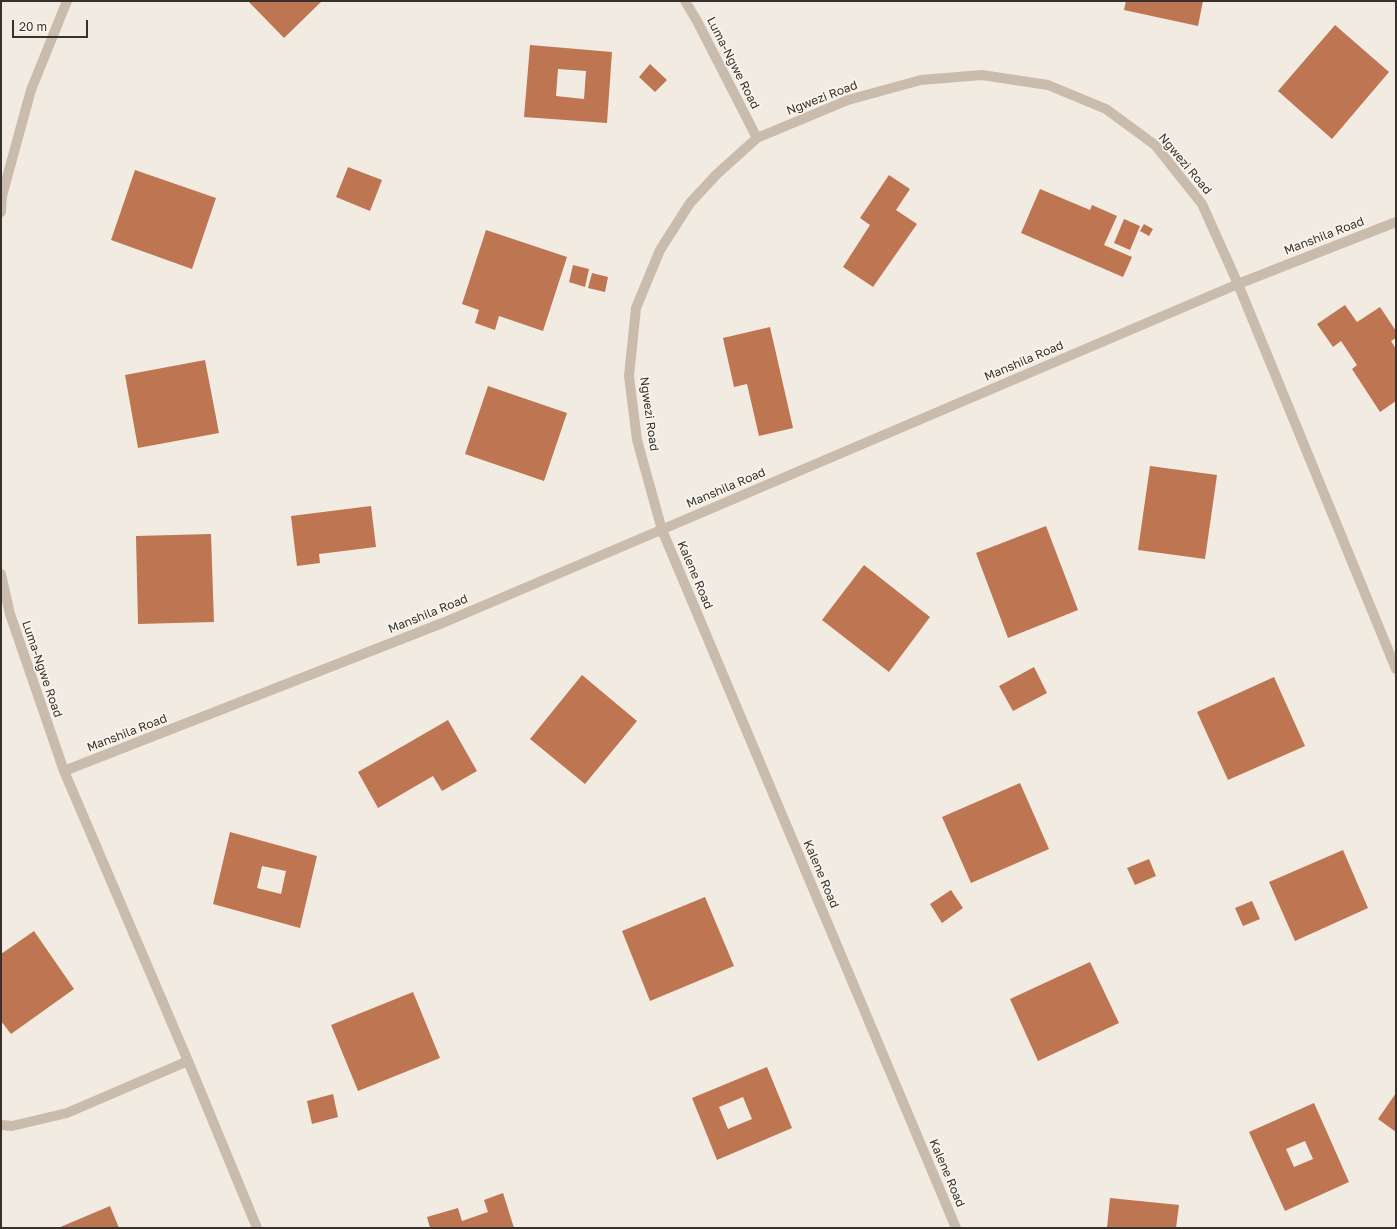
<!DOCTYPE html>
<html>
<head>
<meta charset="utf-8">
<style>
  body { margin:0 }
  #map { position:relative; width:1397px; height:1229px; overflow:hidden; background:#f2ebe1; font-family:"Golos Text",sans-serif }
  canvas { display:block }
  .frame { position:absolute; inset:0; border:2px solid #38302b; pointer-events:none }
  .scale { position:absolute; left:12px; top:20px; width:76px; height:18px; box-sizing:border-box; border:2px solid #38302b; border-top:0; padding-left:5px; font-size:12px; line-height:14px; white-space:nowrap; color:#38302b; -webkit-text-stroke:3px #f9f5ed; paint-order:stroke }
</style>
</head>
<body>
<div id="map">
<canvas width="1397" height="1229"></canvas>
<div class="frame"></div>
<div class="scale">20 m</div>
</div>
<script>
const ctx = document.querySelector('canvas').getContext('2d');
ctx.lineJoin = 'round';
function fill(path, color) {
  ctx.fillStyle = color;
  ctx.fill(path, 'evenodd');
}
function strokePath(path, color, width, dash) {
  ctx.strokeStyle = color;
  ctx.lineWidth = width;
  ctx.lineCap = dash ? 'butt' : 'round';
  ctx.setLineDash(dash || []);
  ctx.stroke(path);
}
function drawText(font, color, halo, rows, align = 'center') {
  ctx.font = font + ' "Golos Text",sans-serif';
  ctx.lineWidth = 3.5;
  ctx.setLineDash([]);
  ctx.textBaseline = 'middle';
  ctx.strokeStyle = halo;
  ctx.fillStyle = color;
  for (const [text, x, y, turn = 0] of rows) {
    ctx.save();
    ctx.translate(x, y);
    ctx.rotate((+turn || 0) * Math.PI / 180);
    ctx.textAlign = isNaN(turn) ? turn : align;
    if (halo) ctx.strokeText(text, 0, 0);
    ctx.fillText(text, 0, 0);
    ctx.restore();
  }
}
const building = new Path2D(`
  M248,1H322L284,38Z
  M1126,1H1203L1198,26L1124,10Z
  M1335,25L1389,72L1332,139L1278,91Z
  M530,45L612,52L607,123L524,117ZM558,69L586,71L584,99L556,96Z
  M650,64L667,80L655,92L639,77Z
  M348,167L382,180L370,211L336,197Z
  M135,170L216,198L192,269L111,240Z
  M889,175L910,189L896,210L917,224L873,287L843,267L870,225L860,218Z
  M1040,189L1090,210L1092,205L1117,216L1104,245L1132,257L1123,277L1021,233Z
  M1124,219L1140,226L1130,250L1114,243Z
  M1144,224L1153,229L1149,236L1140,231Z
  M486,230L567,257L543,331L499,316L495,330L475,323L479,310L462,304Z
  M573,265L589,269L585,287L569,282Z
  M592,273L608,277L605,292L588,288Z
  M1345,305L1357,322L1380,307L1396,331V338L1391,341L1396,349V401L1380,412L1352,369L1357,365L1341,341L1333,347L1317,324Z
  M770,327L793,428L759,436L747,384L734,387L723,338Z
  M205,360L219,433L138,448L125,375Z
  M488,386L567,413L544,481L465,454Z
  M1150,466L1217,475L1205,559L1138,550Z
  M371,506L376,547L319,554L320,563L297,566L291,516Z
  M1046,526L1078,610L1008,638L976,553Z
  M211,534L214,622L138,624L136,536Z
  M864,565L930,617L889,672L822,620Z
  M1034,667L1047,693L1013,711L999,686Z
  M582,675L637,721L585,784L530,739Z
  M1274,677L1305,746L1228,780L1197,712Z
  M448,720L477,771L442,791L433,776L378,808L358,772Z
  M1020,783L1049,849L971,883L942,817Z
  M230,832L317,856L300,928L213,904ZM262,866L286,871L281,894L257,888Z
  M1343,850L1368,908L1295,941L1269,882Z
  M1149,859L1156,876L1135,885L1127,868Z
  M951,890L963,908L942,923L930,904Z
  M705,897L734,966L650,1001L622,931Z
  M1252,901L1260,919L1243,926L1235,908Z
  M34,931L74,989L11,1034L1,1021V954Z
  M1090,962L1119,1023L1038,1061L1010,999Z
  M413,992L440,1058L358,1091L331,1025Z
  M767,1067L792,1128L717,1160L692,1098ZM743,1097L752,1119L728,1129L719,1107Z
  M1396,1093V1132L1378,1119Z
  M333,1094L338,1117L312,1124L307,1101Z
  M1314,1103L1349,1182L1285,1211L1249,1132ZM1305,1141L1313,1159L1294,1167L1286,1149Z
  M503,1193L514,1228H430L427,1217L458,1208L462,1221L488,1212L484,1200Z
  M1110,1198L1179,1205L1176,1228H1138L1130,1227L1129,1228H1107Z
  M110,1206L119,1228H58Z`);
const street = new Path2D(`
  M685,1L697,21L757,138
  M1,212L2,196L31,90L67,1
  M1,574L10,614L64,771L188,1061L257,1228
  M64,771L445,622L1238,284L1396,222
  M1,1125L12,1126L67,1113L188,1061
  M956,1228L662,530L637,440L629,376L636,308L660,250L690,203L717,174L757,138L848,100L921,80L982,75L1048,85L1106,109L1155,145L1202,204L1238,284L1396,669`);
const streetNames = [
  ["Luma-Ngwe Road",733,63,63],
  ["Ngwezi Road",822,98,-21],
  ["Ngwezi Road",1185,164,50],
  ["Manshila Road",1324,236,-21],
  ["Manshila Road",1024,361,-23],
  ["Ngwezi Road",649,414,82],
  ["Manshila Road",726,488,-23],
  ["Kalene Road",695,575,67],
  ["Manshila Road",428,614,-22],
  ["Luma-Ngwe Road",42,669,71],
  ["Manshila Road",127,733,-21],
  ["Kalene Road",821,874,67],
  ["Kalene Road",947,1173,67]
];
fill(building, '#be7552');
strokePath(street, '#cabcad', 10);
drawText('12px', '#38302b', '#f9f5ed', streetNames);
</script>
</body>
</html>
